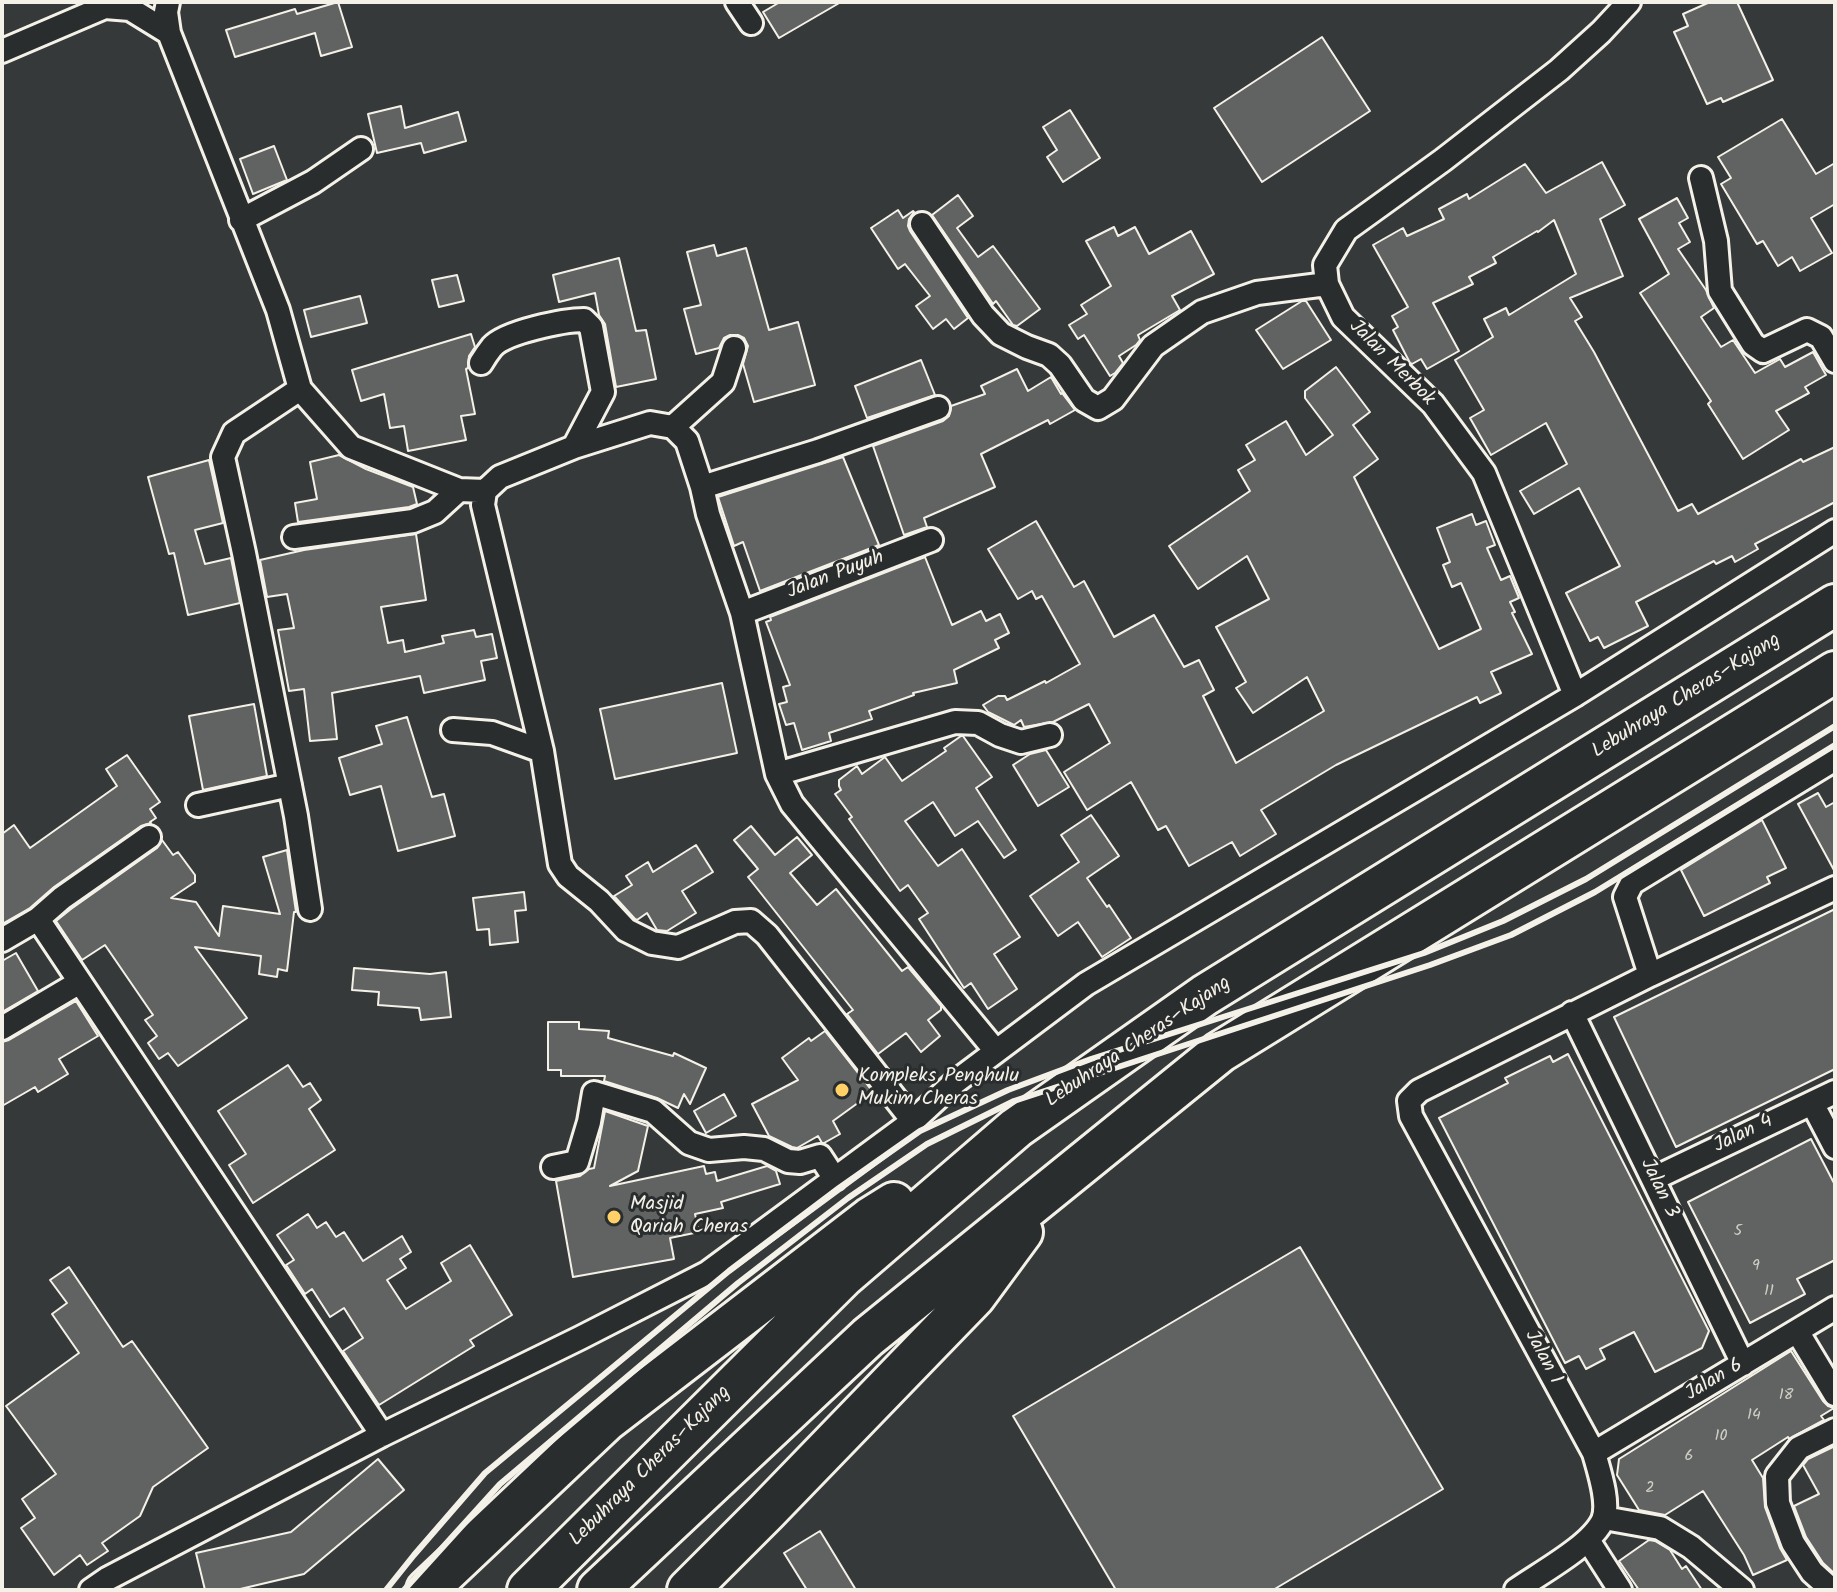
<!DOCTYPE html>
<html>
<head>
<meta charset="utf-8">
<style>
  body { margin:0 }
  #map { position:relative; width:1837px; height:1592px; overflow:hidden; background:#363939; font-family:Kalam,sans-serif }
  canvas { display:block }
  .frame { position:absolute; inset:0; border:4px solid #f4f1e8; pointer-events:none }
</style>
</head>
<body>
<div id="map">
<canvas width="1837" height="1592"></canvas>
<div class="frame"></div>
</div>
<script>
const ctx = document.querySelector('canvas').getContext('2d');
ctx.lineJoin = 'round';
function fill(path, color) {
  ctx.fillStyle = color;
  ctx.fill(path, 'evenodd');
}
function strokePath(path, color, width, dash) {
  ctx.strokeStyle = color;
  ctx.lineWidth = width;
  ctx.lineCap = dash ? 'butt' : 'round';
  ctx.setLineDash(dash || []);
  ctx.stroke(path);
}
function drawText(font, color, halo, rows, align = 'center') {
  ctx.font = font + ' Kalam,sans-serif';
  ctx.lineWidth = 6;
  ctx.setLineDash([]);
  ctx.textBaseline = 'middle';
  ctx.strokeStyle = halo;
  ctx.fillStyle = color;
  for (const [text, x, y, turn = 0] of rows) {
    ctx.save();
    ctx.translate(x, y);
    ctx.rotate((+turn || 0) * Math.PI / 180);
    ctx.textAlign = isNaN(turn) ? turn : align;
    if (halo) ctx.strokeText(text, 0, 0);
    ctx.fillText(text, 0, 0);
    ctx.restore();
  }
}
const building = new Path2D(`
  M338,2L352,47L321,56L315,33L235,57L226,30L295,9L297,14Z
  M780,2H841L779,38L763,12Z
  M1710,2H1737L1773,80L1723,102L1721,98L1707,104L1674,32L1688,26L1683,14Z
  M1322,37L1370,111L1262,182L1214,108Z
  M401,106L405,128L458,112L466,141L424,153L421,143L377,153L368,114Z
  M1070,110L1100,158L1063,182L1047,157L1057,150L1043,127Z
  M1782,119L1816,174L1835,163V204L1811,218L1832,253L1800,271L1792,257L1778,266L1763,241L1757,244L1721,184L1731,178L1718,157Z
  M274,146L287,180L253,194L240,159Z
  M1602,162L1625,205L1600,219L1623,276L1570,298L1582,317L1575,321L1594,352L1678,511L1692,504L1698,514L1801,459L1803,462L1835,447V502L1755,544L1758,549L1735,562L1732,556L1716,564L1714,561L1636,602L1648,626L1604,648L1598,637L1590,641L1566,593L1620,566L1579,488L1534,514L1520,491L1567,464L1546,423L1491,455L1470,418L1484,410L1455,360L1493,337L1484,319L1506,308L1509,315L1576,274L1554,220L1538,232L1537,231L1493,257L1496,263L1469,277L1473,284L1433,303L1459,351L1427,369L1421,359L1412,364L1410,363L1393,330L1398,327L1392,316L1408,307L1373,245L1403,228L1407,236L1444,219L1439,209L1467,194L1469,199L1525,164L1546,193Z
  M958,195L973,216L957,228L978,257L993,246L1040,309L1017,326L1013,325L996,301L993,304L932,215Z
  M1677,198L1688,218L1679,223L1690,242L1678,249L1706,290L1714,308L1701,317L1721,347L1733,340L1755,373L1780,359L1785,367L1813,352L1826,375L1805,387L1809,393L1776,411L1789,430L1743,459L1708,404L1711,401L1640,293L1669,274L1639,219Z
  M898,210L903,218L913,211L914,212L909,219L908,226L910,231L968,318L954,329L946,319L933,329L916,306L930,296L905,264L898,269L871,228Z
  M1114,227L1118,236L1135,227L1149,254L1191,231L1214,274L1172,296L1180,310L1138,335L1140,340L1136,345L1119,356L1123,363L1115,373L1110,376L1084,335L1078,339L1069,325L1087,314L1081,305L1111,286L1086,241Z
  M714,245L717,256L746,248L769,330L798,322L815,385L754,402L743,364L748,346L744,338L738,335H730L724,338L719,348L696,354L684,309L701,305L687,252Z
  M619,258L636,331L646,330L656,379L616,387L605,324L599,315L595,293L559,302L553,275Z
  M457,275L464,301L439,307L432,280Z
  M360,296L367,323L311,337L304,310Z
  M1302,301H1306L1331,340L1283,369L1256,330Z
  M471,334L475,347L469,356L468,368L466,369L475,414L461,416L466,440L408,451L404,426L390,428L384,394L361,401L352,370Z
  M921,360L935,395L867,418L855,386Z
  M1336,367L1370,412L1353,425L1378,459L1354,477L1439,649L1481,629L1461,583L1452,587L1443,565L1450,562L1437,528L1472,514L1476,525L1486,521L1495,545L1487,548L1501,580L1510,576L1519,598L1510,602L1515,612L1512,613L1532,654L1491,672L1501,693L1480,703L1477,697L1336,765L1261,810L1276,834L1240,856L1232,842L1189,866L1166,826L1158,830L1131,782L1087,810L1064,772L1110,743L1089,704L1053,722L1024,727L1021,720L1014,725L988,712L983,705L998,696H1005L1007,700L1045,681L1046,683L1080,664L1042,596L1036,599L1032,591L1018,599L988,549L1036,521L1074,587L1084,581L1114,637L1154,615L1184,667L1199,660L1214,690L1203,696L1236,763L1324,711L1307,677L1253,713L1236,688L1246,682L1216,627L1269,599L1247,556L1198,589L1169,546L1250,491L1238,470L1255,460L1246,445L1286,421L1306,455L1333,435L1305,398V391Z
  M1017,369L1028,391L1051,377L1061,394L1062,393L1075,410L1050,424L1048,420L981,454L995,487L924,518L927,527L904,535L873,446L943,421L949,416L951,406L985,394L981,386Z
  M339,455L366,469L413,487L417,504L409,507L298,522L295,503L317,499L310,462Z
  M843,457L879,545L760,591L743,542L734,546L718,497Z
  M209,460L223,523L195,530L205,564L231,558L240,603L188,615L174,553L169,554L148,477Z
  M416,534L426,600L381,607L388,643L403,640L405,652L444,643L442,636L474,630L476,637L492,634L497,658L481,661L485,680L424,693L420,676L332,693L337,739L310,741L304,689L289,691L278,630L294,628L287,594L267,597L260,560L304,550Z
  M925,557L952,625L981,611L986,621L1000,614L1009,633L995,640L999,648L954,670L957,683L913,693L914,695L869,711L872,719L829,733L831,741L802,750L794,723L786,725L779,704L787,702L783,687L790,685L766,622L771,620L770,617Z
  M722,683L737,753L615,779L600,709Z
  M254,704L267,776L203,790L189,716Z
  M407,717L432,797L444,794L455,836L398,851L381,786L350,795L339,758L382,744L376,726Z
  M961,736H963L992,777L976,788L1016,850L1004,858L978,821L955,836L933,802L905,821L938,866L962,849L1020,937L994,954L1017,989L988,1009L971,983L964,988L919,919L928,913L908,885L900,891L849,819L852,817L835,794L841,790L839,786V780L857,766L862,774L885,757L902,781L946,751L944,748Z
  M1046,750L1069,787L1038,806L1013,765L1030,754Z
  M127,755L160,802L150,809L156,818L150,822L151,823L141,826L54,887L30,908L2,924V834L14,825L30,848L117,786L106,769Z
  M1818,793L1826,807L1835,802V872L1798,804Z
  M1091,815L1119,856L1087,878L1107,907L1109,905L1131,938L1102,957L1078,922L1058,936L1030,896L1079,862L1061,835Z
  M1762,820L1786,868L1767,877L1770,883L1704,916L1681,870Z
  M751,826L775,855L797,837L812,855L790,873L817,905L836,889L902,971L908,967L941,1006V1010L928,1020L940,1036L921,1052L906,1033L878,1054L847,1014L853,1010L748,877L758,869L734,840Z
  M162,840L173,855L178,852L195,875V882L171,898L196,902L219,936L223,906L280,914L263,857L287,850L296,912H294L287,971L278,969L277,977L259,974L261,956L195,947L247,1018L178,1066L168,1053L159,1059L148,1043L157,1036L145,1020L153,1015L105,945L82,960L56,921L71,909L157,848Z
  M696,845L713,872L682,891L696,913L667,931L657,930L647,913L637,920L635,919L614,896L632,885L626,876L648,862L653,872Z
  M524,892L526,910L515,911L518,942L490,945L489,929L477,930L473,898Z
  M1835,909V1069L1676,1147L1614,1017Z
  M16,953L38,991L2,1012V961Z
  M354,968L430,974L446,972L451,1017L421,1020L419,1008L378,1005L379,992L352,990Z
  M76,1001L98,1036L59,1059L68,1074L38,1092L35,1087L2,1106V1042L9,1040Z
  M548,1022H579V1029L609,1031L608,1038L673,1056L674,1053L706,1068L690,1104L684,1094L678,1108L657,1098L604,1081L605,1076H561V1070H548Z
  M825,1031L873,1092L833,1121L840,1134L824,1143H822L818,1136L797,1148L792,1147L769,1136L752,1104L798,1080L782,1058L809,1038L811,1041Z
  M1568,1054L1709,1331L1702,1348L1655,1372L1634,1332L1600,1349L1605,1359L1586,1369L1579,1356L1565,1363L1439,1118L1508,1083L1505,1078L1550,1056L1553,1062Z
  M288,1065L303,1087L310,1083L321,1100L309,1109L335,1150L253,1203L229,1165L246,1154L218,1111Z
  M724,1094L736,1116L706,1133L694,1111Z
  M605,1111L648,1126L638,1171L610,1186L704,1166L706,1174L715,1172L717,1181L767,1166L776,1171L780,1184L721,1202L723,1208L695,1214L699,1232L670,1238L674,1259L573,1277L556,1181L580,1176L589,1169L594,1168Z
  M1811,1139L1835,1185V1260L1797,1279L1805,1294L1750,1323L1688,1202Z
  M308,1214L317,1228L326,1222L336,1237L344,1232L363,1261L402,1236L411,1252L400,1259L406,1268L387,1280L406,1309L451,1281L441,1263L470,1245L512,1315L470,1340L474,1346L379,1405L343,1351L363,1338L344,1308L330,1317L312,1289L305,1294L286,1265L294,1260L277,1235Z
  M1300,1247L1443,1489L1273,1590H1116L1013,1416Z
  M69,1267L123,1347L132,1341L208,1448L153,1487L140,1516L102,1543L108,1551L87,1565L80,1555L54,1575L21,1528L35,1518L22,1499L56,1474L6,1406L79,1353L52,1314L67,1303L50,1280Z
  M1791,1351L1823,1401L1828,1406L1834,1408L1821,1416L1824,1420L1789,1439L1788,1437L1752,1460L1763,1478L1765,1507L1780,1548L1787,1560L1753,1575L1744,1555L1703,1491L1665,1515L1639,1510L1617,1475L1619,1459Z
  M1835,1446V1574L1823,1563L1806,1537L1794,1506L1819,1494L1803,1465L1808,1459Z
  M378,1459L404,1490L304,1574L236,1590H205L196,1553L291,1532Z
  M820,1531L856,1590H807L784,1553Z
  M1649,1540L1655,1541L1670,1550L1682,1569L1686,1566L1702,1590H1639L1619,1561Z`);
const minor = new Path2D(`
  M737,2L751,23
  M169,33L278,310L300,389L351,447L459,490L485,491
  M2,51L105,7L130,9L169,33L166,12L168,2
  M1701,178L1716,241L1720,291L1753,344L1763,351L1807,330L1821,337L1835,361
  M241,220L313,182L361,149
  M922,224L983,315L1001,334L1027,347L1049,355L1060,365L1084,400L1098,408L1113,399L1153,346L1202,312L1257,293L1327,284
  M481,363C484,358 488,352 492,347C505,332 564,320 584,320L591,327L603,392L574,447
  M300,389L234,433L223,457L244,553L296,816L310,909
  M673,427L723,382L734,348
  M702,487L818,451L938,408
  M294,537L413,521L435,512L459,490
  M742,613L931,540
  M1575,695L1484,473L1433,404L1343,317L1327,284L1325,265L1346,230L1443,160L1559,70L1601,32L1629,2
  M453,730L492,733L542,751
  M777,774L955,722L978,723L1000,735L1021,742L1050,735
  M198,805L290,785
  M38,919L62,898L149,837
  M2,940L38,919L382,1435
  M1650,975L1625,897L1632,883L1835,759
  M1572,1013L1743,1364
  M2,1028L80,982
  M1812,1103L1835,1147
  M913,1121L767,935L751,921L735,922L678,947L652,943L626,930L599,901L568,876L560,864L542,751L483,505L485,491L500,477L574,447L650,423L673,427L687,441L702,487L708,514L742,613L777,774L792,804L995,1050
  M553,1167L577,1162L589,1122L594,1093L653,1111L689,1143L709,1150L744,1147L764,1149L788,1161L800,1162L820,1156L835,1179
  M1653,1179L1835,1092
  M1797,1331L1835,1394
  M1594,1453L1835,1308
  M1604,1518L1660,1528L1691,1547L1742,1590
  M1588,1540L1620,1590
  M91,1590L107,1579L382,1435L580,1338L707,1273L913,1121L954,1083L1086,984L1575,695L1835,531
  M1516,1590C1540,1573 1591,1546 1603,1520C1610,1503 1599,1471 1594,1453L1411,1116L1409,1101L1419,1091L1650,975L1835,888
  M1832,1590L1812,1572L1793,1543L1778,1503L1777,1476L1799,1448L1835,1430`);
const motorway = new Path2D(`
  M427,1590L606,1421L870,1218L894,1203
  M528,1590L844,1276L1016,1128L1205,995L1835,605
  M598,1590L868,1337L1220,1052L1835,672
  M688,1590L766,1512L975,1296L1022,1232`);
const rail = new Path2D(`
  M386,1590L414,1555L485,1473L729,1271L839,1188L920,1131L1008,1090L1091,1059L1424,953L1503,921L1586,879L1835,726
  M404,1590L500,1484L738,1283L848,1198L927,1144L1014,1101L1430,965L1511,935L1595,892L1835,745`);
const markers = [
  [842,1090,8,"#ffd166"],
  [614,1217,8,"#ffd166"]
];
const numberNames = [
  ["5",1738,1232],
  ["9",1756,1267],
  ["11",1769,1292],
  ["18",1786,1396],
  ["14",1754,1416],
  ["10",1721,1437],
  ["6",1689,1457],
  ["2",1650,1489]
];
const streetNames = [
  ["Jalan Merbok",1391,364,45],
  ["Jalan Puyuh",836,576,-21],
  ["Lebuhraya Cheras–Kajang",1687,697,-32],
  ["Lebuhraya Cheras–Kajang",1139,1043,-34],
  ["Jalan 4",1744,1135,-26],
  ["Jalan 3",1658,1189,64],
  ["Jalan 1",1542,1358,62],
  ["Jalan 6",1715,1381,-31],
  ["Lebuhraya Cheras–Kajang",651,1467,-45]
];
const poiNames = [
  ["Kompleks Penghulu",858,1078],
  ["Mukim Cheras",858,1101],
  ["Masjid",630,1206],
  ["Qariah Cheras",630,1229]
];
fill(building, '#616362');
strokePath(building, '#f4f1e8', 2);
strokePath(minor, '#f4f1e8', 28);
strokePath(motorway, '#f4f1e8', 46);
strokePath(minor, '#2a2d2e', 22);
strokePath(motorway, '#2a2d2e', 40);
strokePath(rail, '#f4f1e8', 6);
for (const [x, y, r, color] of markers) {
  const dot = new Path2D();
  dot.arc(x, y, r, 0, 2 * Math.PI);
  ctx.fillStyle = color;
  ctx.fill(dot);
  strokePath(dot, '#2a2d2e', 3);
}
drawText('16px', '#cfcec6', null, numberNames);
drawText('20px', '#f4f1e8', '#2a2d2e', streetNames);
drawText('20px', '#f4f1e8', '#2a2d2e', poiNames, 'left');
</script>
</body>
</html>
